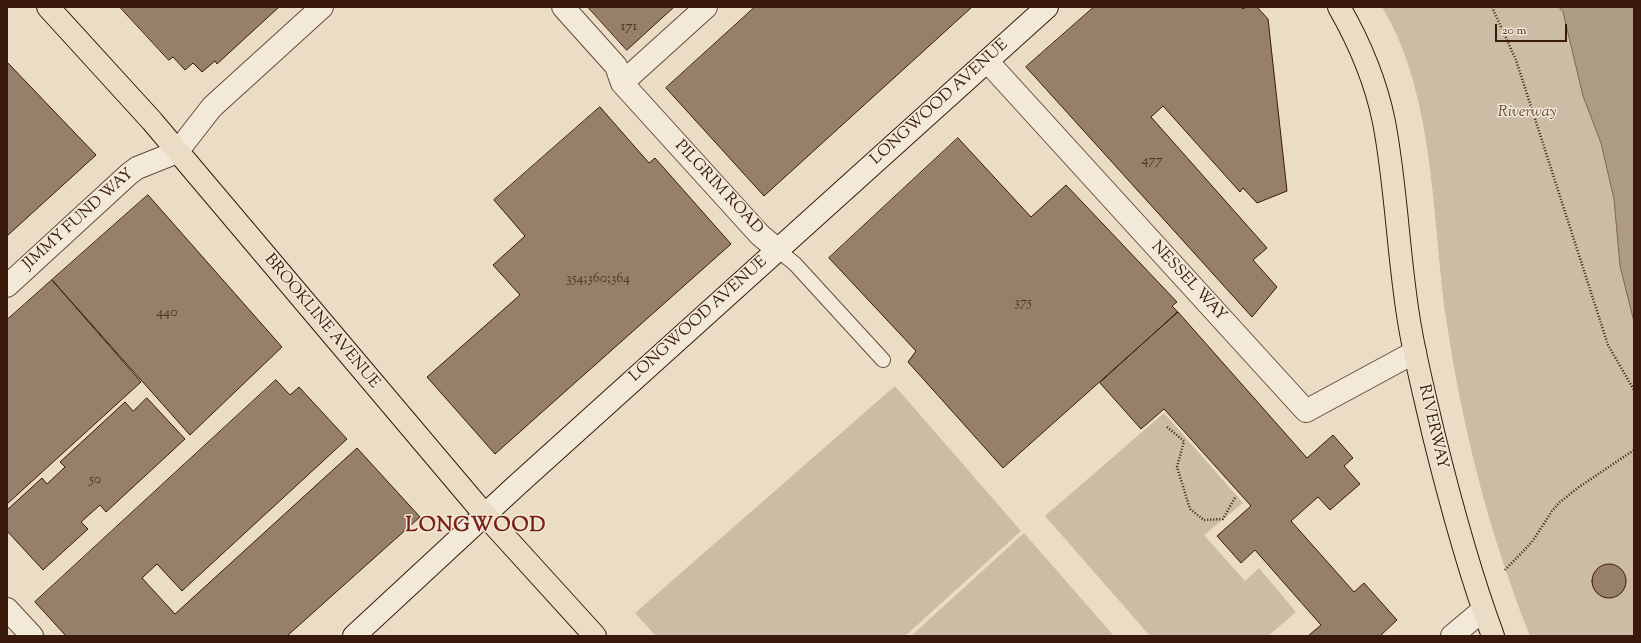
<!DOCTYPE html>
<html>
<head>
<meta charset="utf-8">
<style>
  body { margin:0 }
  #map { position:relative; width:1641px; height:643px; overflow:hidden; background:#ebddc5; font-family:"Sorts Mill Goudy",serif }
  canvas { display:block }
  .frame { position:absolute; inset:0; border:8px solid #391a0a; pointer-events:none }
  .scale { position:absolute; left:1495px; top:24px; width:72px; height:18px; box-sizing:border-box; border:2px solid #391a0a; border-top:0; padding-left:5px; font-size:12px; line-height:14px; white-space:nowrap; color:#391a0a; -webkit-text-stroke:3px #f2e9d9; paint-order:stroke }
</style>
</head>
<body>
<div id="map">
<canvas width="1641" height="643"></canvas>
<div class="frame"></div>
<div class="scale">20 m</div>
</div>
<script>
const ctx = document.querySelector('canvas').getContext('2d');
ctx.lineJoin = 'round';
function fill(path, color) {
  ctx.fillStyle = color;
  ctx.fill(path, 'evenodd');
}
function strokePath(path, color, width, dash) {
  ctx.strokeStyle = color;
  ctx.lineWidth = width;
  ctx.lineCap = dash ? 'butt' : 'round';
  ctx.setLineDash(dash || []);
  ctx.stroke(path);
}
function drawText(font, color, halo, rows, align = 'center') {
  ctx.font = font + ' "Sorts Mill Goudy",serif';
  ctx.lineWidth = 3;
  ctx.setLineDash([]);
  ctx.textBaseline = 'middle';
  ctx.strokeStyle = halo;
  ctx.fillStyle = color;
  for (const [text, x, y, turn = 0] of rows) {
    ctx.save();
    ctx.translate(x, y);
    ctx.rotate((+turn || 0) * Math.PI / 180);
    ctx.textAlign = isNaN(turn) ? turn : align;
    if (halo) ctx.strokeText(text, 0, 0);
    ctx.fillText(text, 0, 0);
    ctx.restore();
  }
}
const green = new Path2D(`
  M1382,7H1634V636H1530C1489,534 1462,427 1446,318C1432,220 1435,94 1382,7Z
  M895,386L1021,531L905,636H656L635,613Z
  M1164,413L1243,503L1204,535L1245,581L1259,568L1296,612L1268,636H1150L1045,516Z
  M1024,533L1114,636H911Z`);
const water = new Path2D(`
  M1559,7H1634V322L1620,266L1614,199L1601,143L1583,96L1563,12Z`);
const building = new Path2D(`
  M120,7H279L217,64L215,61L202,72L193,63L185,70L173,57L169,60Z
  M588,7H674L627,50Z
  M755,7H972L764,196L666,88Z
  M1094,7H1241L1243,9L1246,7H1257L1268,19L1287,191L1257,203L1243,188L1240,192L1163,106L1151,117L1267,248L1253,260L1277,287L1252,317L1026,67Z
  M7,62L96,155L7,236Z
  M600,107L649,163L655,158L731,244L495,454L427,377L520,295L493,265L525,236L494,200Z
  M958,138L1031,217L1066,185L1177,302L1172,306L1178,312L1003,468L908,362L916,351L829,258Z
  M148,195L282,347L190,435L52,280Z
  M52,280L141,382L7,504V320Z
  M1178,312L1307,458L1333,435L1353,458L1344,466L1360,484L1330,510L1318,497L1291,521L1354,592L1364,583L1397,620L1380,636H1308L1321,625L1255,550L1241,563L1217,536L1251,506L1164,409L1141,429L1100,383Z
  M276,380L290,395L299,387L347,439L182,591L157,564L142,578L175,614L357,448L420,517L287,636H66L35,602Z
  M147,398L185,439L106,512L100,505L81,522L88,529L43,570L7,531V510L42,478L47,484L65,467L60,462L125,402L133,411Z
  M1592 581a17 17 0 1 1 34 0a17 17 0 1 1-34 0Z`);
const path = new Path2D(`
  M1492,7L1516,60L1608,345L1634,390
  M1167,427L1184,441L1177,467L1190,509L1204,520L1223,519L1236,496
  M1505,570L1532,542L1552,511L1560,502L1579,487L1634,450`);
const lane = new Path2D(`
  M778,250L795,264L883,360`);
const street = new Path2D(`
  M563,7L616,66L622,83L760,235L778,250
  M987,61L1306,411L1415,352
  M622,83L706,7
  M7,286L129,174L137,168L177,152L212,107L322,7
  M7,609L32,636
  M1452,636L1483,610`);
const secondary = new Path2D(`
  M354,636L517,485L1047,7`);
const highway = new Path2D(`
  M48,7L152,121L485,515L595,636
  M1339,7C1359,42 1376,82 1384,122C1397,190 1398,259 1410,327C1416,362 1425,397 1433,432C1450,501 1468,569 1493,636`);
const numberNames = [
  ["171",629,28],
  ["477",1152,162],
  ["354;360;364",598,280],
  ["375",1023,304],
  ["440",167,314],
  ["50",95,481]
];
const streetNames = [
  ["LONGWOOD AVENUE",940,103,-42],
  ["PILGRIM ROAD",718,188,47],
  ["JIMMY FUND WAY",79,220,-42],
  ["NESSEL WAY",1188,282,47],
  ["LONGWOOD AVENUE",699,320,-42],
  ["BROOKLINE AVENUE",321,322,50],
  ["RIVERWAY",1432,427,77]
];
const parkNames = [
  ["Riverway",1527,113]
];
const districtNames = [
  ["LONGWOOD",476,528]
];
fill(green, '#cdbca5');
fill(water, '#ae9b85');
strokePath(water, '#7f6754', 1);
fill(building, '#967f6b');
strokePath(building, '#391a0a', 1);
strokePath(lane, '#664b39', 16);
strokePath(street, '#664b39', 24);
strokePath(secondary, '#391a0a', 24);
strokePath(highway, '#391a0a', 24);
strokePath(path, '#391a0a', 2.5, [1, 2]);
strokePath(lane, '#f2e9d9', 14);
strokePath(street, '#f2e9d9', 22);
strokePath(secondary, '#f2e9d9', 22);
strokePath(highway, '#ebddc5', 22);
drawText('14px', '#503322', null, numberNames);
drawText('16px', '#391a0a', '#f2e9d9', streetNames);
drawText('italic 16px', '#654b38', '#f2e9d9', parkNames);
ctx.letterSpacing = '1px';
drawText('bold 20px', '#7a1f14', '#f2e9d9', districtNames);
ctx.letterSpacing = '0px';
</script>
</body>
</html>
